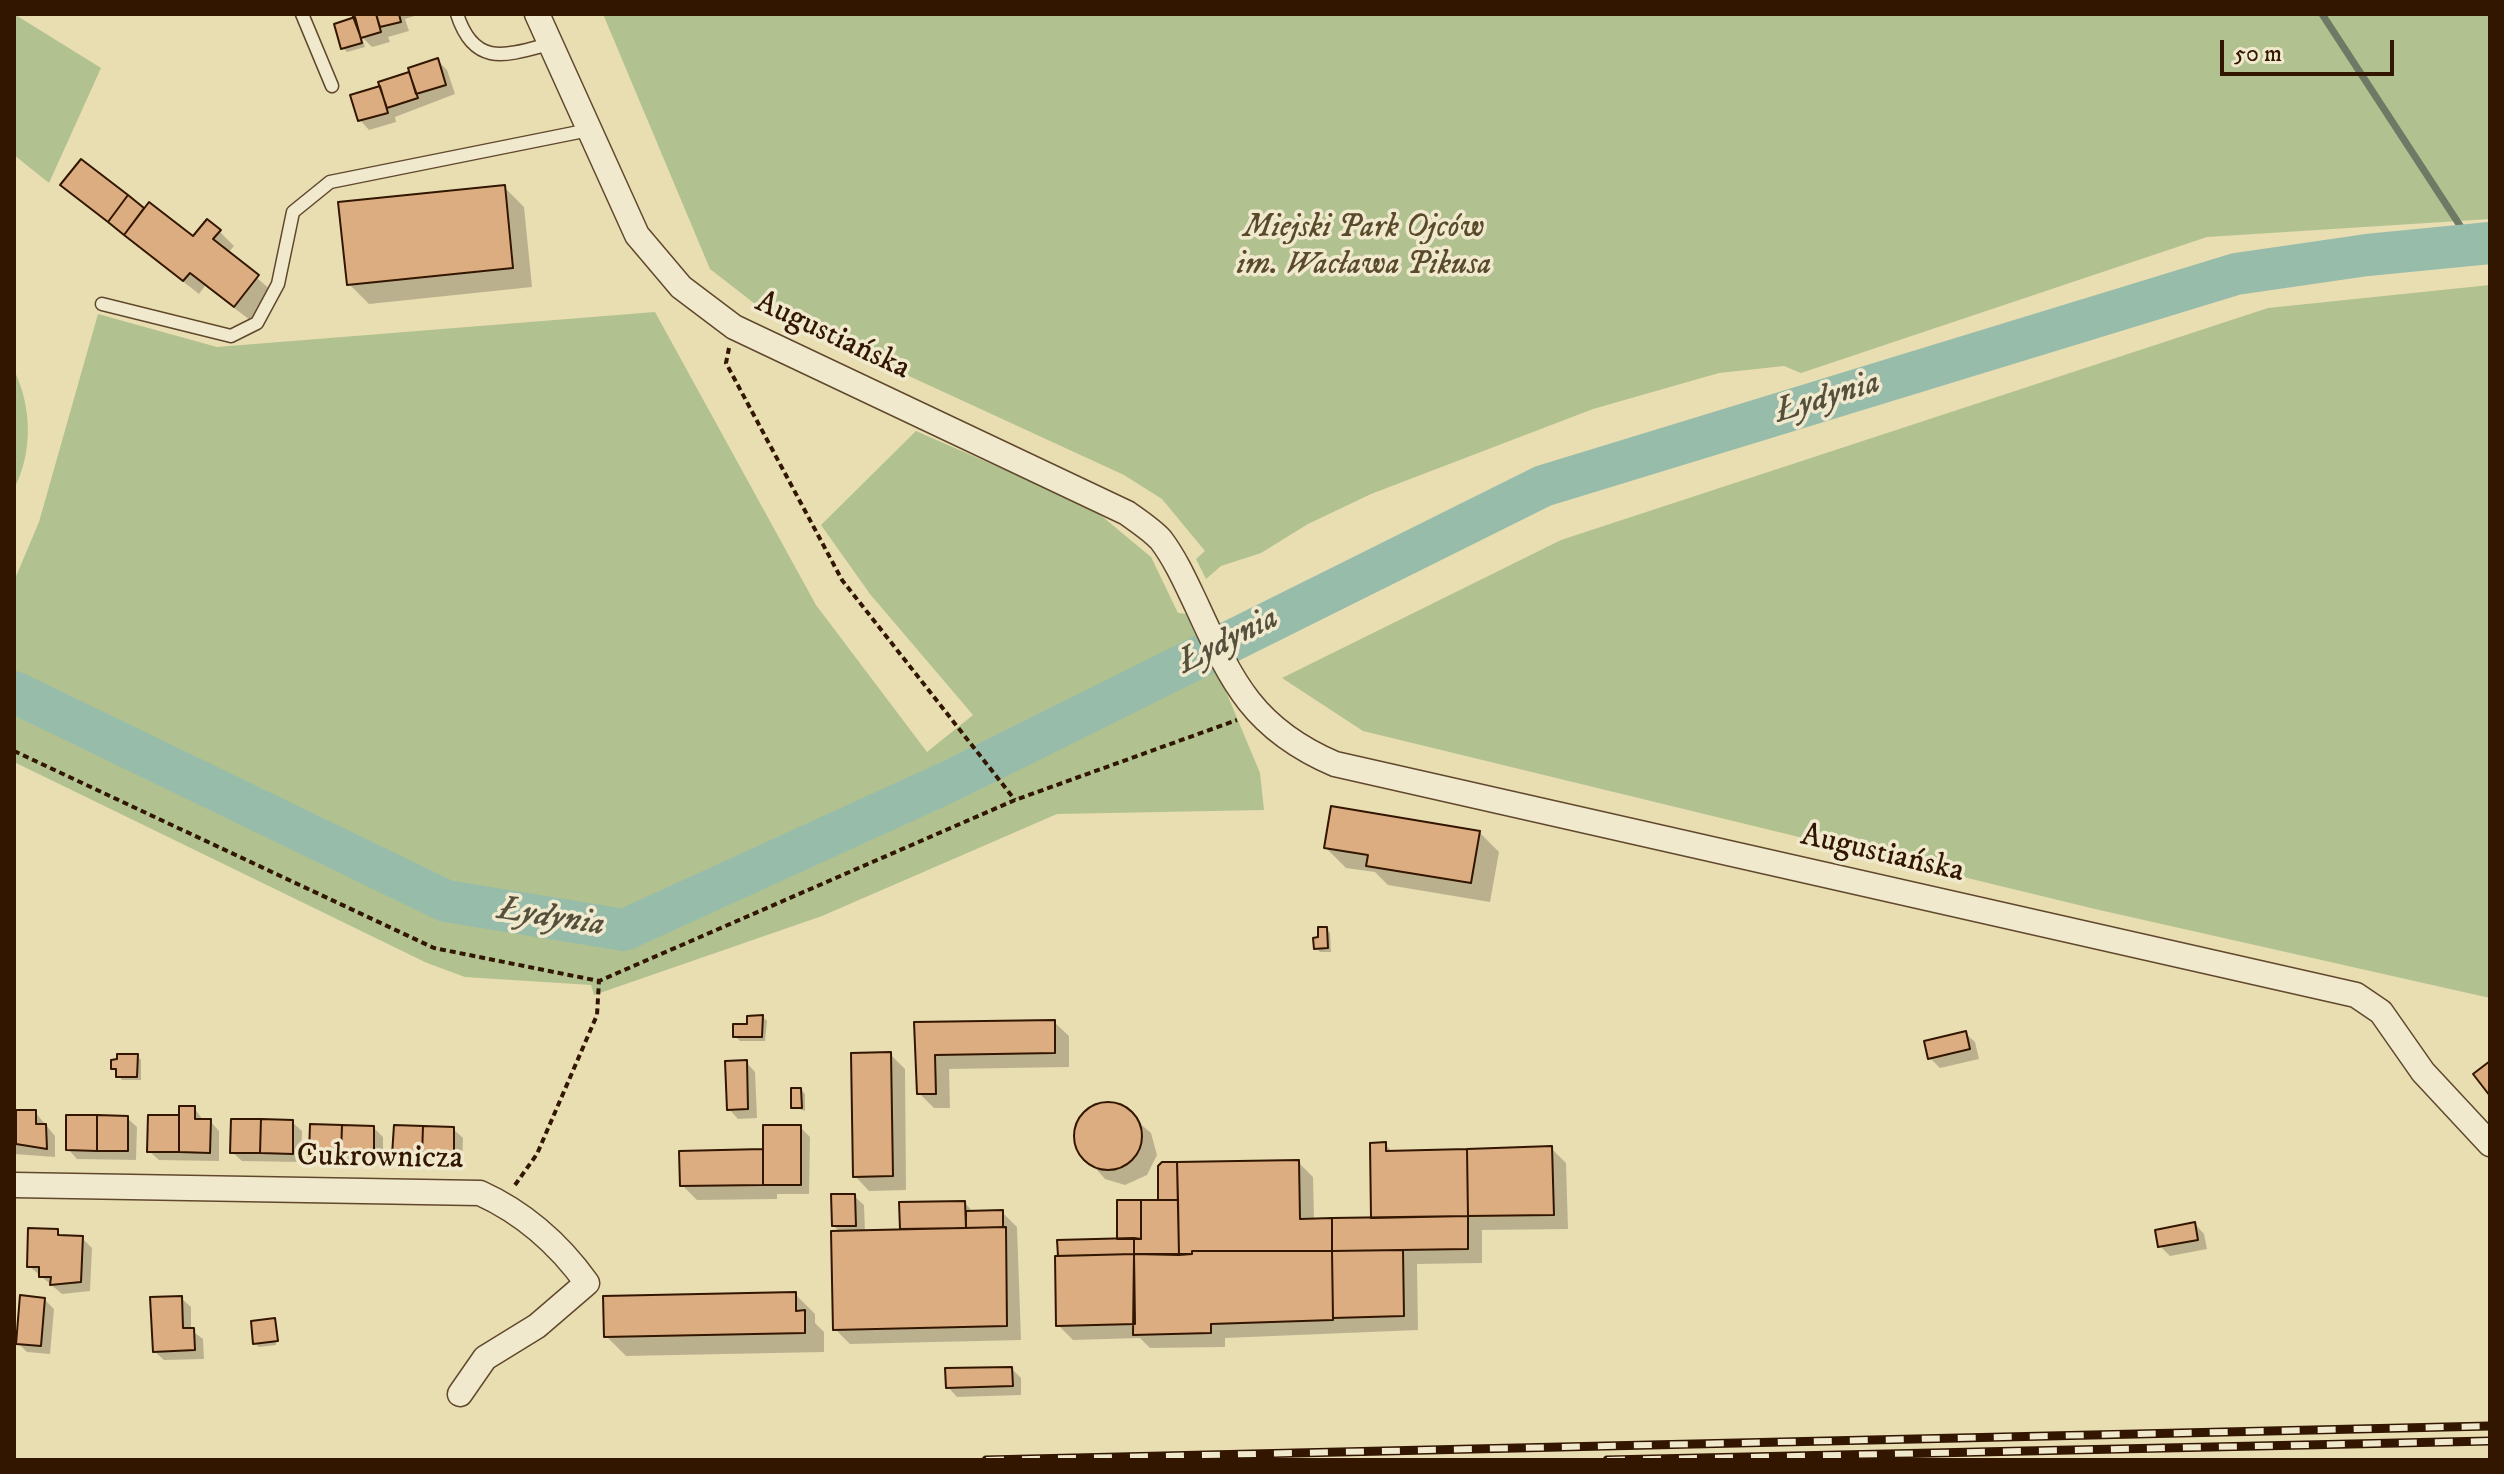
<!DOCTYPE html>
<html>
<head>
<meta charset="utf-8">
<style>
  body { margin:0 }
  #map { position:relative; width:2504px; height:1474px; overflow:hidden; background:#e9ddb2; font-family:"IM FELL DW Pica",serif }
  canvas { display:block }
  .frame { position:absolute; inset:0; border:16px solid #321600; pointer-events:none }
  .scale { position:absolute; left:2220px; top:40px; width:174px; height:36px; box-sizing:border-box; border:4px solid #321600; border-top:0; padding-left:10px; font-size:24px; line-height:28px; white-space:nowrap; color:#321600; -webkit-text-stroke:6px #f1e9cd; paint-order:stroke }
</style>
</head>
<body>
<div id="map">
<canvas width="2504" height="1474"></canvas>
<div class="frame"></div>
<div class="scale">50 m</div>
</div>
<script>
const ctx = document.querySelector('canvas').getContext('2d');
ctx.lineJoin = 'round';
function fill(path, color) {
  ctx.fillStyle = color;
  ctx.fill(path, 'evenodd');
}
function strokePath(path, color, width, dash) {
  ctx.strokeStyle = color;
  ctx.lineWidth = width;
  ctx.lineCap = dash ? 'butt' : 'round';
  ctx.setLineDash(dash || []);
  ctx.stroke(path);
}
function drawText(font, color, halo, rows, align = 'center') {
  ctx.font = font + ' "IM FELL DW Pica",serif';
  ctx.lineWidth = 7;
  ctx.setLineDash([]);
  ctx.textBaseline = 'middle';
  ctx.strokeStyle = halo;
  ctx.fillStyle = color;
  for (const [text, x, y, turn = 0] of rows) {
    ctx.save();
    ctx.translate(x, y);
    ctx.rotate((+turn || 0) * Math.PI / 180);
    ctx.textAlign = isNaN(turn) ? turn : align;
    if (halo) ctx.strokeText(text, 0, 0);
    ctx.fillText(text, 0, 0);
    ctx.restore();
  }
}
const green = new Path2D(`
  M14,14L101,68L49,183L14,155Z
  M603,14H2490V219L2207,237L1801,373L1784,366L1719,373L1593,409L1371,494L1308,524L1261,553L1221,566L1206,579L1196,559L1205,551L1162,499L1124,475L759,307L710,269Z
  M2490,285V998L2095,909L1363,731L1282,678L1561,540L2268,308Z
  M655,312L816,605L927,752L973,715L870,594L821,525L916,431L1092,508L1151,557L1178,613L1201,615L1222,682L1260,773L1264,810L1057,814L822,916L594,995L591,985L465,977L427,963L14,762V581L39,522L98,314L217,347Z
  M14,370C32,407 33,452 14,489Z`);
const shadow = new Path2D(`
  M355,14H421L405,19L409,31L388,37L390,42L372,47L362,37L365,47L347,52L343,48L356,19Z
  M438,61L447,70L455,94L395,117L396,122L369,130L360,120L383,87L381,83Z
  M81,161L144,211L193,239L219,231L234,246L228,253L272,291L250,320L205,286L199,294L72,194Z
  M504,187L524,207L532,287L369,304L349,284Z
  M1479,832L1499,852L1490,902L1388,885L1375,872L1346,868L1326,848Z
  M1326,929L1330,933L1331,952H1320L1316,948Z
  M763,1017L767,1021L765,1041H740L735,1036Z
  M1054,1022L1069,1036V1067L949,1069L950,1108H934L919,1093L916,1024Z
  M1965,1033L1975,1042L1979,1059L1940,1068L1930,1058Z
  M890,1054L905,1069L906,1190L869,1191L855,1176Z
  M137,1056L141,1060V1080H122L113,1068Z
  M746,1062L755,1072L757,1118L738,1119L729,1109Z
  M801,1090L805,1094V1111L793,1107Z
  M1118,1105L1151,1133L1157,1155L1147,1175L1125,1185L1105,1179L1077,1147V1124L1093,1107Z
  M194,1108L204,1121H210L219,1131V1161L159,1160L149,1151Z
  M35,1112L55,1136V1157L14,1154V1122Z
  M127,1118L137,1127L136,1160L77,1159L68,1149Z
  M292,1122L302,1131L301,1162L242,1161L232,1152Z
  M800,1127L810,1137L809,1194H777V1199L697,1200L682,1185L765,1151Z
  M374,1128L383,1137V1163L321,1162L311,1153Z
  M453,1129L463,1138L462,1165L404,1164L395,1154Z
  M1385,1144L1393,1153L1551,1148L1566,1163L1568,1229L1482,1230V1263L1417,1264L1418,1330L1225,1338V1347L1150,1348L1140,1338L1073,1340L1058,1325L1119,1241L1160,1202L1298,1162L1313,1177L1314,1220H1373Z
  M854,1196L864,1205L865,1232L902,1231L901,1204L965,1203L974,1213L1002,1212L1017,1227L1021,1340L850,1344L835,1329L841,1233L834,1226Z
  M2195,1224L2204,1234L2207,1249L2170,1256L2160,1246Z
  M57,1231L63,1237L82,1238L92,1248L90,1291L62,1294L29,1266Z
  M795,1294L815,1314V1323L824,1332V1352L626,1356L606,1336Z
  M181,1298L191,1307V1330L203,1339L204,1359L164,1360L154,1351Z
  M44,1299L54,1309L50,1354L27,1352L18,1343Z
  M274,1320L276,1345L259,1347L255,1343Z
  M1012,1369L1021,1378V1395L957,1397L948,1387Z`);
const stream = new Path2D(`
  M2322,14L2472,244`);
const river = new Path2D(`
  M14,692L446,901L624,930L950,781L1543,486L2236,274L2367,255L2490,243`);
const building = new Path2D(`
  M352,14H376L381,32L361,38Z
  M376,14H399L401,22L380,27Z
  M355,17L362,43L341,49L334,24Z
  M438,58L446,85L416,94L408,68Z
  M409,72L418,98L387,108L378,82Z
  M380,86L388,113L358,121L350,95Z
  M81,159L128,195L108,222L60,185Z
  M505,185L513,268L347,285L338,202Z
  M128,195L144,208L124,235L108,222Z
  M149,202L193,236L207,219L221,230L213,239L259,275L234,307L190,273L183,281L124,235Z
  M1331,806L1480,831L1471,883L1366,866L1368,855L1324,848Z
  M1318,927H1327L1328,948L1314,949L1313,938L1318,937Z
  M763,1015L762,1037H733V1024H747V1016Z
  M1055,1020V1053L935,1055L936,1094H917L914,1022Z
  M1966,1031L1970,1049L1928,1059L1924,1041Z
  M891,1052L893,1176L853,1177L851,1053Z
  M117,1054H138L137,1077H116V1069H111V1060L117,1059Z
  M747,1060L748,1109L727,1110L725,1061Z
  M2490,1061V1096L2473,1074Z
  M791,1088H801L802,1108H791Z
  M1074 1136a34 34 0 1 1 68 0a34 34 0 1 1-68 0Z
  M179,1106H195V1119H211L210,1153L179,1152Z
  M16,1110H36V1124H46L47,1149L16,1144Z
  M66,1115H97V1151L66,1150Z
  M97,1115L128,1116V1151H97Z
  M148,1115H179V1152H147Z
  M231,1119H261L260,1153H230Z
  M261,1119L293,1120V1154L260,1153Z
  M310,1124L342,1125L341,1154H309Z
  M342,1125L374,1126V1154H341Z
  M394,1125L423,1126L422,1156L392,1155Z
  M763,1125H801V1185H763Z
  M423,1126L454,1127V1156H422Z
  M1386,1142V1151L1467,1149L1468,1216L1371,1218L1370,1143Z
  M1552,1146L1554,1215L1468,1216L1467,1149Z
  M763,1149V1185L680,1186L679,1151Z
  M1299,1160L1300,1219L1332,1218V1251H1192V1254L1179,1255L1177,1162Z
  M1162,1162H1177L1178,1200H1158V1166Z
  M831,1194H855L856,1226H832Z
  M1117,1200H1141V1239H1117Z
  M1141,1200H1178L1179,1255L1134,1254V1238L1141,1239Z
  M965,1201L966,1228L900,1229L899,1202Z
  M1003,1210V1227L966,1228V1211Z
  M1468,1216V1249L1332,1251V1218Z
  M2195,1222L2198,1240L2158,1247L2155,1230Z
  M1006,1227L1007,1326L833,1330L831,1231Z
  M28,1228L58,1229V1235L83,1236L81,1282L50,1285L51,1277H39V1267H27Z
  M1134,1238V1254L1058,1256L1057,1240Z
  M1403,1250L1404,1316L1333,1318L1332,1251Z
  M1192,1251H1332L1333,1320L1211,1324V1333L1133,1335L1134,1254H1192Z
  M1134,1254L1135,1324L1056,1326L1055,1256Z
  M796,1292V1311L805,1310V1333L604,1337L603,1296Z
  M20,1295L45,1298L41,1346L16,1344Z
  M182,1296L183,1328H194L195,1350L153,1352L150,1297Z
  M275,1318L278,1341L253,1344L251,1321Z
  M1012,1367L1013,1386L946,1388L945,1368Z`);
const path = new Path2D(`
  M729,348L726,363L842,580L1015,800
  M14,751L434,948L599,981L1015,800L1237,720
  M515,1185L537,1154L597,1015L599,981`);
const lane = new Path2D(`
  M302,14L332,86
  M457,14C474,67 505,56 549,44
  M102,304L231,336L257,323L278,284L293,212L330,182L589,130`);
const street = new Path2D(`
  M537,14L637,235L681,287L734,327L1127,513C1138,521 1152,530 1161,540C1176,560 1186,583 1197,606C1232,682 1253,729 1335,764L2356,995L2381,1012L2423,1072L2490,1144
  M14,1185L480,1193C524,1213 559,1244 587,1283L537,1326L485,1358L460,1394`);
const rail = new Path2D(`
  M986,1460L2490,1426
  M1607,1460L2490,1441`);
const parkNames = [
  ["Miejski Park Ojców",1364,229],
  ["im. Wacława Pikusa",1364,266]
];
const streetNames = [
  ["Augustiańska",832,337,25],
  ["Augustiańska",1882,855,13],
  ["Cukrownicza",380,1159,1]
];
const waterNames = [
  ["Łydynia",1828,399,-17],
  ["Łydynia",1229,642,-27],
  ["Łydynia",551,919,9]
];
fill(green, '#b1c290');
fill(shadow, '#0003');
strokePath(stream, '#6f7a66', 7);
strokePath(river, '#97bcaa', 42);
fill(building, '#dcad80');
strokePath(building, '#321600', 2);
strokePath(lane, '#60482c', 15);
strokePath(street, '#60482c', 27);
strokePath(path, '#321600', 4, [6, 4]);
strokePath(lane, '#f1e9cd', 12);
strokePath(street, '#f1e9cd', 24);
strokePath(rail, '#321600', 9);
strokePath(rail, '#f1e9cd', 6, [18]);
drawText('italic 32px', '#584a2b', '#f1e9cd', parkNames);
drawText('32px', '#321600', '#f1e9cd', streetNames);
drawText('italic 34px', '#55503c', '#f1e9cd', waterNames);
</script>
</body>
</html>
